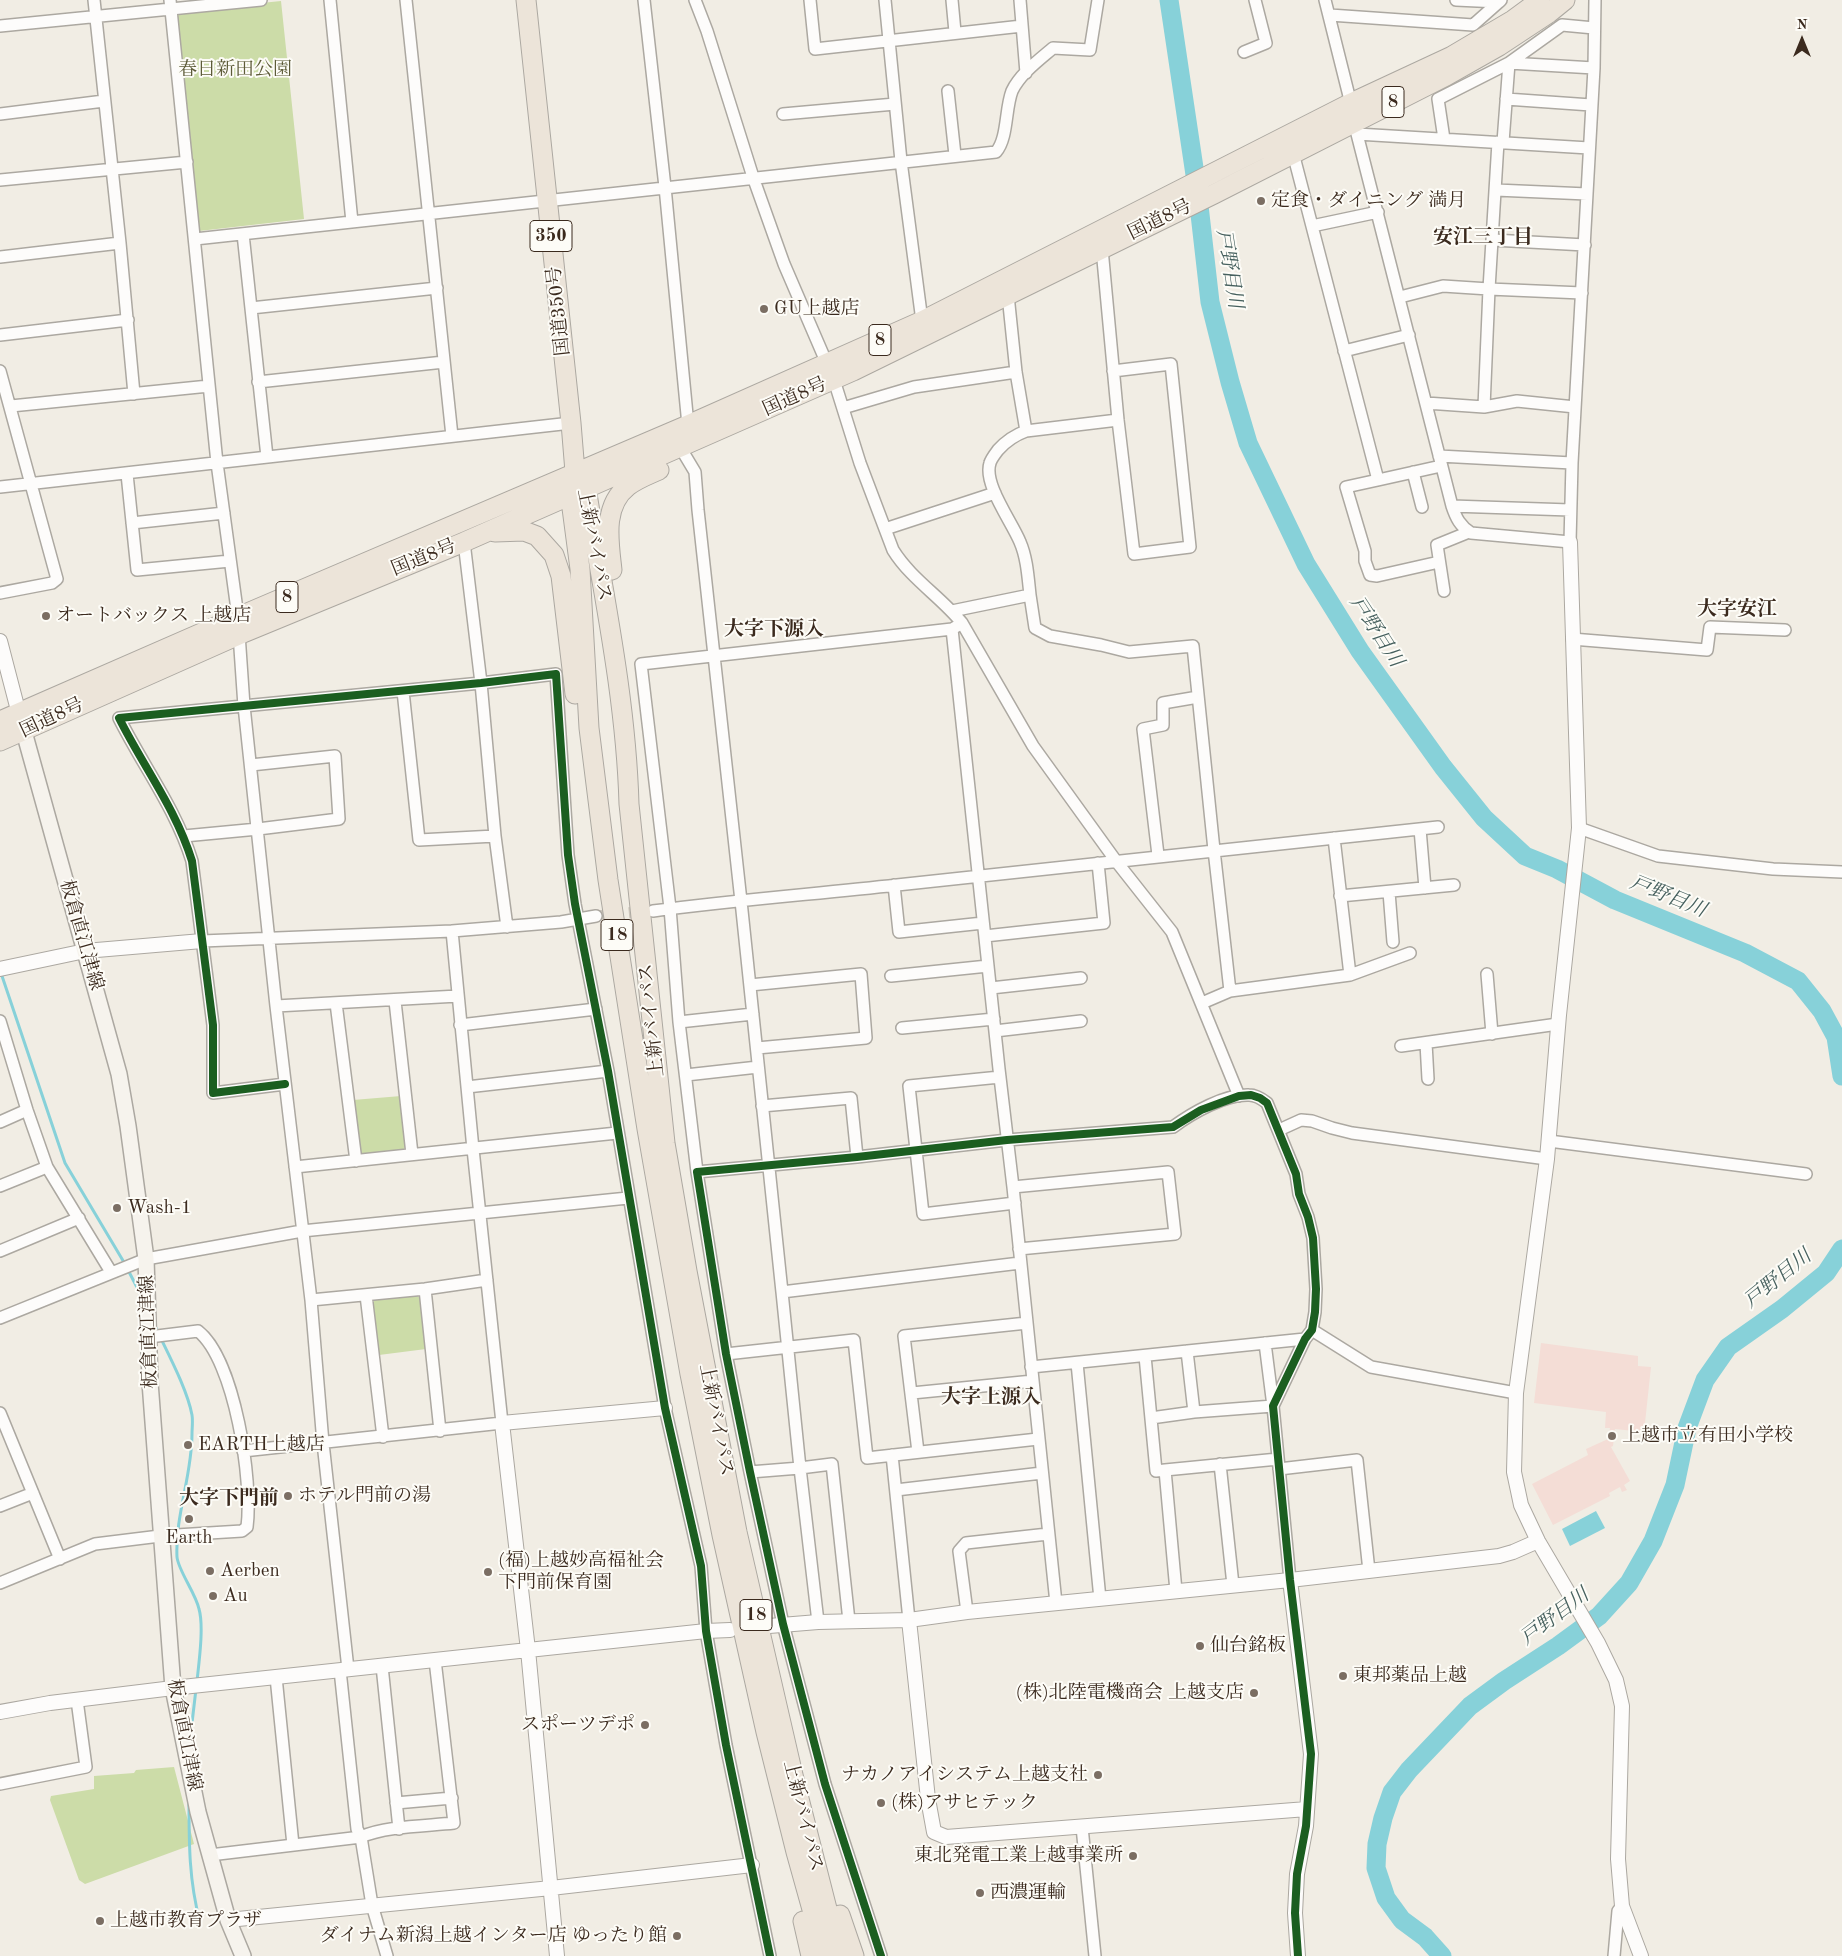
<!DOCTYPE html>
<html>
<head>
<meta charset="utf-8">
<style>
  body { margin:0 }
  #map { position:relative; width:1842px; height:1956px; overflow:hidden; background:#f1ede4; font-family:"Old Standard TT",serif }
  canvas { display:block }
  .north { position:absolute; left:1777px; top:15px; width:50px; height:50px; -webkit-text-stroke:4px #fdfcf7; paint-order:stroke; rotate:0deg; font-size:14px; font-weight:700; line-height:20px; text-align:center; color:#3b2a1e }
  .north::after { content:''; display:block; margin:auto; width:18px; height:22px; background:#3b2a1e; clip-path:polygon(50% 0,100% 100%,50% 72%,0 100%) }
</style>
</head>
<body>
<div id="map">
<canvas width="1842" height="1956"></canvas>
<div class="north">N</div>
</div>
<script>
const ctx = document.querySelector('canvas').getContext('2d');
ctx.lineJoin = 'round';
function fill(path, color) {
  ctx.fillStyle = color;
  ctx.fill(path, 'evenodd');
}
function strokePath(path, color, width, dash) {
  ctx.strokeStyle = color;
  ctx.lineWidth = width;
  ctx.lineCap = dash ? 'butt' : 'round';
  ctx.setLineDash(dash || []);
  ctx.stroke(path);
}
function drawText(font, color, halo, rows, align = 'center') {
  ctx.font = font + ' "Old Standard TT","Noto Serif JP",serif';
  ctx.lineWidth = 4;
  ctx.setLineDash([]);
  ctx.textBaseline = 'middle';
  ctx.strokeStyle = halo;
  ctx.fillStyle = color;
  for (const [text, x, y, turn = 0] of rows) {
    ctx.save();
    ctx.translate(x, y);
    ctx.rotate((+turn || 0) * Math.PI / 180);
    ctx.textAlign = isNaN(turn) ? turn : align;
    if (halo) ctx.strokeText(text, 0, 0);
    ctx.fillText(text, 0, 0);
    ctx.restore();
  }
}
const built = new Path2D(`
  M1541,1343L1638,1356V1366L1651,1367L1644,1432L1615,1429L1613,1446L1611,1447L1630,1481L1624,1485L1627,1490L1622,1492L1620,1487L1609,1493L1610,1496L1553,1525L1532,1484L1588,1455L1586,1449L1608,1439L1610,1428H1605L1606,1412L1534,1403Z`);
const green = new Path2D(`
  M281,1L304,219L199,231L174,12Z
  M401,1096L406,1146L403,1150L361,1155L358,1151L353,1100Z
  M416,1295L420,1298L426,1349L379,1355L372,1303L376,1299Z
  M174,1767L194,1844L85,1884L79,1880L50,1800L51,1796L94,1789V1776L134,1773L136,1770Z`);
const water = new Path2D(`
  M1596,1511L1605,1528L1570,1546L1562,1529Z`);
const stream = new Path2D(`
  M1,973L65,1163L125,1264
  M128,1270L141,1295
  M154,1324C166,1350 187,1388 192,1415C193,1421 192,1428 192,1434C192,1476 175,1515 177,1557C178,1570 196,1594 199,1609C204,1626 199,1662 197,1681
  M190,1740L196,1689
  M189,1801C189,1844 189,1881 200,1922`);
const river = new Path2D(`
  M1169,0L1197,188L1210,302L1230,382L1248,443L1306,564L1360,651L1443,767L1484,818L1525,856L1557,869L1615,900L1745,953L1798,981L1822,1011L1836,1037L1842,1076
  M1442,1956L1425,1937L1402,1920L1386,1898L1376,1868L1377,1844L1383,1818L1392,1792L1409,1770L1470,1706L1504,1681L1558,1646L1599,1616L1629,1583L1653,1541L1675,1485L1687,1428L1705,1380L1728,1347L1782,1309L1826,1273L1842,1249`);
const minorTunnel = new Path2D(`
  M596,916L646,911`);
const minor = new Path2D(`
  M94,0L120,243L134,394
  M170,0L217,463L238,617
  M330,0L352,222
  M406,0L452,436
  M644,0L665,187L688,425
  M695,0L707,31L753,177L784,264L834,380L860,463L893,550C911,579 941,597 962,623L1033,746L1116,861L1172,932L1239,1096
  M810,0L815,49L1022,26
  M885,0L901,161L922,321
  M952,0L955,32
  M1020,0L1026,73
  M1325,0L1352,108
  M1456,0L1499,2L1501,0
  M1330,15L1473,25L1499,2
  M0,26L261,0
  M1244,52L1266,43L1255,0
  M948,91L955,155
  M1506,99L1591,105
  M0,114L104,101
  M783,114L895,104
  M1356,128L1357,134L1589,148
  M1357,134L1452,506C1456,518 1460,526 1471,533L1570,542L1572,463L1594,68L1595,0
  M1444,139L1438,99L1509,63L1562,25L1594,28
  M1503,142L1509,63L1594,68
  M1293,153L1378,480L1441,466
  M0,180L187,162
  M1496,190L1587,194
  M1312,226L1378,212
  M243,234L267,457
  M195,239L996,152C1008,138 1005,109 1012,91C1020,74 1039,60 1053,48L1090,50L1098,0
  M1493,240L1585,245
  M1102,249L1118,420L1134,554L1190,547L1171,364L1113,371
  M0,257L120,243
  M1008,295L1016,372L1026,431L1118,420
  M1400,297L1443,286L1489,289L1498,142
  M251,308L437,288
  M0,335L128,320
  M1344,351L1409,335
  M0,371L57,579L52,583L0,593
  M258,382L444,362
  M1426,403L1484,407L1489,289L1582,293
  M11,406L209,386
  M1484,407L1517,401L1575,407
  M843,408L914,387L1016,372
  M1026,431C1015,435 1006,441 998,450C995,454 991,459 990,463C983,484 1012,522 1020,542C1027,558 1028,577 1030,595
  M680,447L695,472L698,510L741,901L782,1292L1020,1263
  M1439,456L1572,463
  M1413,472L1422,507
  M127,474L137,570L230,561
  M1378,480L1346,487L1365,551V561L1370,575L1377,576L1439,562
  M0,487L571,423
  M1452,506L1570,510
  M132,523L224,513
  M885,529L995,493
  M464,542L481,683L495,836L507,927
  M1444,591L1437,545L1469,532
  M952,611L1030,595L1035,628L1050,636L1101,645L1129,652L1193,646L1214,850L1230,991L1202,1003
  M952,629L999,1069L1013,1187L1056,1603
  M239,634L244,706L276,1006L311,1300L323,1443L348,1669
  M1572,639L1707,650L1710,627L1785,630
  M403,691L419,840L495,836
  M1579,828L1658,856L1773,869L1842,872
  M1420,829L1425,888
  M184,836L258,829L339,819L335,756L251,765
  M1334,838L1350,975
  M1158,855L1143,729L1163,725V703L1198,697
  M894,885L899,932L983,923
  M1389,892L1393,942
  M1340,896L1454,885
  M653,911C734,900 816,894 897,885C1078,865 1258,846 1438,827
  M985,936L1104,923L1098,863
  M202,941L452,931L561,922L596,916
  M1487,974L1492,1034
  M891,976L988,966
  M750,985L861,974L866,1038L757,1048
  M991,988L1081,978
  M1230,991L1350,975L1410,953
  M395,1001L412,1154
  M336,1003L356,1161
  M276,1006L458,996
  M0,1021L27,1110L47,1167L111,1272
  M679,1022L753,1014
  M460,1025L596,1009
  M902,1028L994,1019
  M995,1031L1081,1021
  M1426,1043L1428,1079
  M1401,1046L1558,1024
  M686,1075L758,1067
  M1000,1077L909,1086L923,1214L1015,1203
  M285,1084L213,1093V1025L192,861C176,809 143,766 119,718L481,683L556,674L568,855L575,904L608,1071L665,1408L701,1566L706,1631L726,1745L770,1956
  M467,1087L608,1071
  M762,1106L851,1098L857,1157
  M0,1122L27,1110
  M1279,1130L1301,1120L1312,1121L1332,1128L1352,1133L1547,1159
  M1549,1141L1806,1174
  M295,1167L617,1133
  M697,1172L679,1022L670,908L641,664L952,629L959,625
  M0,1186L47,1167
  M1013,1187L1168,1172L1175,1234L1019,1249
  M0,1251L79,1218
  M425,1289L440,1431
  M366,1295L383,1437
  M311,1300L425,1289L487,1280
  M0,1318L146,1259L302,1231L628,1198
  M1312,1330L1371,1367L1516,1393
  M1187,1351L1194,1412
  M726,1354L854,1340L867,1458L1038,1439
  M1145,1356L1156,1471L1165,1470L1176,1591
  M1077,1363L1100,1599
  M1031,1367L1305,1339
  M912,1393L1033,1381
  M0,1413L60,1559
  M1151,1418L1194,1412L1273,1406L1265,1343
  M243,1451L502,1423L473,1149L452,931
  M918,1452L904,1336L1027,1323
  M892,1455L909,1620
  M1220,1464L1233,1585
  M1279,1469L1357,1460L1369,1571
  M1165,1470L1278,1459
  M750,1472L800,1468L782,1292
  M896,1490L1042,1473
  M0,1506L33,1493
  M0,1583L95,1544L160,1536L242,1531L247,1527C253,1482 235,1360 198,1331L149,1337
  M967,1612L959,1551L966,1543L1048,1534
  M818,1622L800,1468L832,1464L849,1621
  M382,1666L399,1829
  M340,1670L357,1829L361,1837L372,1905L387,1956
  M276,1677L293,1845
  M0,1784L86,1767L77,1700
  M396,1803L452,1798
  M1082,1827L1095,1956
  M210,1855L361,1837C385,1826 427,1826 454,1823L435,1660
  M881,1956L825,1784L783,1624L750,1472L726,1354L697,1172L857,1157L1007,1140L1173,1127C1192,1113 1225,1094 1249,1095C1256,1095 1262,1099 1267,1103L1296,1174L1299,1194L1308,1217L1313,1238L1316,1289L1315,1312L1312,1330L1305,1339L1273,1406L1290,1580
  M1614,1956L1618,1911L1622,1906`);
const tertiary = new Path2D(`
  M1570,542L1579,828L1559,1015L1547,1159L1516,1393L1514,1472L1521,1505L1538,1541L1598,1643L1616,1680L1622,1706L1618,1859L1622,1906L1641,1956
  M0,641L19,714
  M0,969L85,951L202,941
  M1290,1580L1311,1754L1306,1826L1297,1874L1295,1913L1298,1956
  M909,1620L928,1799L934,1832L946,1837L1307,1809
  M769,1626L818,1622L909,1620L967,1612L1290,1580L1499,1556L1513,1552L1538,1541
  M0,1712L50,1703L173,1688L706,1631L730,1630
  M228,1920L551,1888L752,1865
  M557,1956L528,1650L502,1423L665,1408`);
const secondary = new Path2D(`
  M21,721L119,1074L128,1126L146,1259L150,1382L173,1688L198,1812L228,1920L243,1956`);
const trunk = new Path2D(`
  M526,0L571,423L575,472L570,493L580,569L589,728L608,880L647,1129L690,1374L722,1535L766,1732L796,1852L825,1956
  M579,478L586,488C603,592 626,698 629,804L665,1143L687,1271L737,1532L793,1775L839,1956
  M495,532L524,531L537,536L554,555L561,576L575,694
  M612,570C609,542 602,506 628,486C637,479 648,475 659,470
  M0,721L238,617L688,425L922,321L1351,103L1452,56L1513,20L1540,0
  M0,741L243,633L464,542L853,371L1214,194L1446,76L1499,46L1549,13L1565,0
  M840,1915L854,1956
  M803,1921L811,1956`);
const cycleway = new Path2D(`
  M285,1084L213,1093V1025L192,861C176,809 143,766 119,718L481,683L556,674L568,855L575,904L608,1071L665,1408L701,1566L706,1631L726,1745L770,1956
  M881,1956L825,1784L783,1624L750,1472L726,1354L697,1172L857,1157L1007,1140L1173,1127L1201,1110L1239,1096L1251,1095L1260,1098L1267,1103L1296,1174L1299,1194L1308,1217L1313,1238L1316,1289L1315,1312L1312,1330L1305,1339L1273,1406L1290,1580L1311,1754L1306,1826L1297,1874L1295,1913L1298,1956`);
const markers = [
  [1261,201,5,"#7b6e63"],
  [764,309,5,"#7b6e63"],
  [46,616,5,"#7b6e63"],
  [117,1208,5,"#7b6e63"],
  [1612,1436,5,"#7b6e63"],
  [188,1445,5,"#7b6e63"],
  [288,1496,5,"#7b6e63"],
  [189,1519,5,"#7b6e63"],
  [210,1571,5,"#7b6e63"],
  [488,1572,5,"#7b6e63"],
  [213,1596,5,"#7b6e63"],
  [1200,1646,5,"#7b6e63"],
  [1343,1676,5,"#7b6e63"],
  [1254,1693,5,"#7b6e63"],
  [645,1725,5,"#7b6e63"],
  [1098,1775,5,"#7b6e63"],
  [881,1803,5,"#7b6e63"],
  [1133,1856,5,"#7b6e63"],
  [980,1893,5,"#7b6e63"],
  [100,1921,5,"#7b6e63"],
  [677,1936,5,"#7b6e63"]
];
const shields = [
  [1393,102,22],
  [551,236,42],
  [880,340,22],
  [287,597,22],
  [617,935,32],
  [756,1615,32]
];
const shieldNames = [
  ["8",1393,102],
  ["350",551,236],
  ["8",880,340],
  ["8",287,597],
  ["18",617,935],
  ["18",756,1615]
];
const parkNames = [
  ["春日新田公園",235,70]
];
const poiNames = [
  ["定食・ダイニング 満月",1271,201],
  ["GU上越店",774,309],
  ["オートバックス 上越店",56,616],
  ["Wash-1",127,1208],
  ["上越市立有田小学校",1622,1436],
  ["EARTH上越店",198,1445],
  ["ホテル門前の湯",298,1496],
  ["Earth",189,1538,"center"],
  ["(福)上越妙高福祉会",498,1561],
  ["下門前保育園",498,1583],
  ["Aerben",220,1571],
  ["Au",223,1596],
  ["仙台銘板",1210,1646],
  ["東邦薬品上越",1353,1676],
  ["(株)北陸電機商会 上越支店",1244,1693,"right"],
  ["スポーツデポ",635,1725,"right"],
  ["ナカノアイシステム上越支社",1088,1775,"right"],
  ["(株)アサヒテック",891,1803],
  ["東北発電工業上越事業所",1123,1856,"right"],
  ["西濃運輸",990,1893],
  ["上越市教育プラザ",110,1921],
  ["ダイナム新潟上越インター店 ゆったり館",667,1936,"right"]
];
const streetNames = [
  ["国道8号",1160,220,-26],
  ["国道350号",559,311,-96],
  ["国道8号",795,397,-24],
  ["上新バイパス",594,545,79],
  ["国道8号",424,558,-22],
  ["国道8号",52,718,-25],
  ["板倉直江津線",81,935,74],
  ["上新バイパス",652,1020,-96],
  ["板倉直江津線",149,1332,-92],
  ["上新バイパス",716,1420,79],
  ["板倉直江津線",184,1735,79],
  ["上新バイパス",803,1816,76]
];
const neighbourhoodNames = [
  ["安江三丁目",1483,238],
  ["大字安江",1737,610],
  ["大字下源入",774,630],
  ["大字上源入",991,1398],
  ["大字下門前",229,1499]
];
const waterNames = [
  ["戸野目川",1229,269,81],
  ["戸野目川",1376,632,57],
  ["戸野目川",1668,897,22],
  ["戸野目川",1778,1279,-39],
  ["戸野目川",1555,1617,-37]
];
fill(built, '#f4ddd6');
fill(green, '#ccdca8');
fill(water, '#87d1d9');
strokePath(stream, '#87d1d9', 3);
strokePath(river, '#87d1d9', 19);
strokePath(minorTunnel, '#cdc6bc', 11, [11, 5.5]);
strokePath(minor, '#aca8a1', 14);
strokePath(tertiary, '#aca8a1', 16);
strokePath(secondary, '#aca8a1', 18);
strokePath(trunk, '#aca8a1', 21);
strokePath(minor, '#fdfcfb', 11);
strokePath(tertiary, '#fdfcfb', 14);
strokePath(secondary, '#f6f3ed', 15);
strokePath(trunk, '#ece4d9', 19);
strokePath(cycleway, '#1b5e20', 8);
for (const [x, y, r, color] of markers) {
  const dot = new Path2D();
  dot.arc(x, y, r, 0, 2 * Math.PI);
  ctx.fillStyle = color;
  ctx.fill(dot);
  strokePath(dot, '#fdfcf7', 2);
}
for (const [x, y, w] of shields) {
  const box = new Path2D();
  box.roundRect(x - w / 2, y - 15.5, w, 31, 4);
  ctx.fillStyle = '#fdfcf7';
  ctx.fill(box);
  strokePath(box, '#3b2a1e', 1);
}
drawText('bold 18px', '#3b2a1e', null, shieldNames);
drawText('19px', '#5d5b38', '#fdfcf7', parkNames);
drawText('19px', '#3b2a1e', '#fdfcf7', poiNames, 'left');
drawText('19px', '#3b2a1e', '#fdfcf7', streetNames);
drawText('bold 20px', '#3b2a1e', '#fdfcf7', neighbourhoodNames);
drawText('italic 20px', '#46605e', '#fdfcf7', waterNames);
</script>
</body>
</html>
